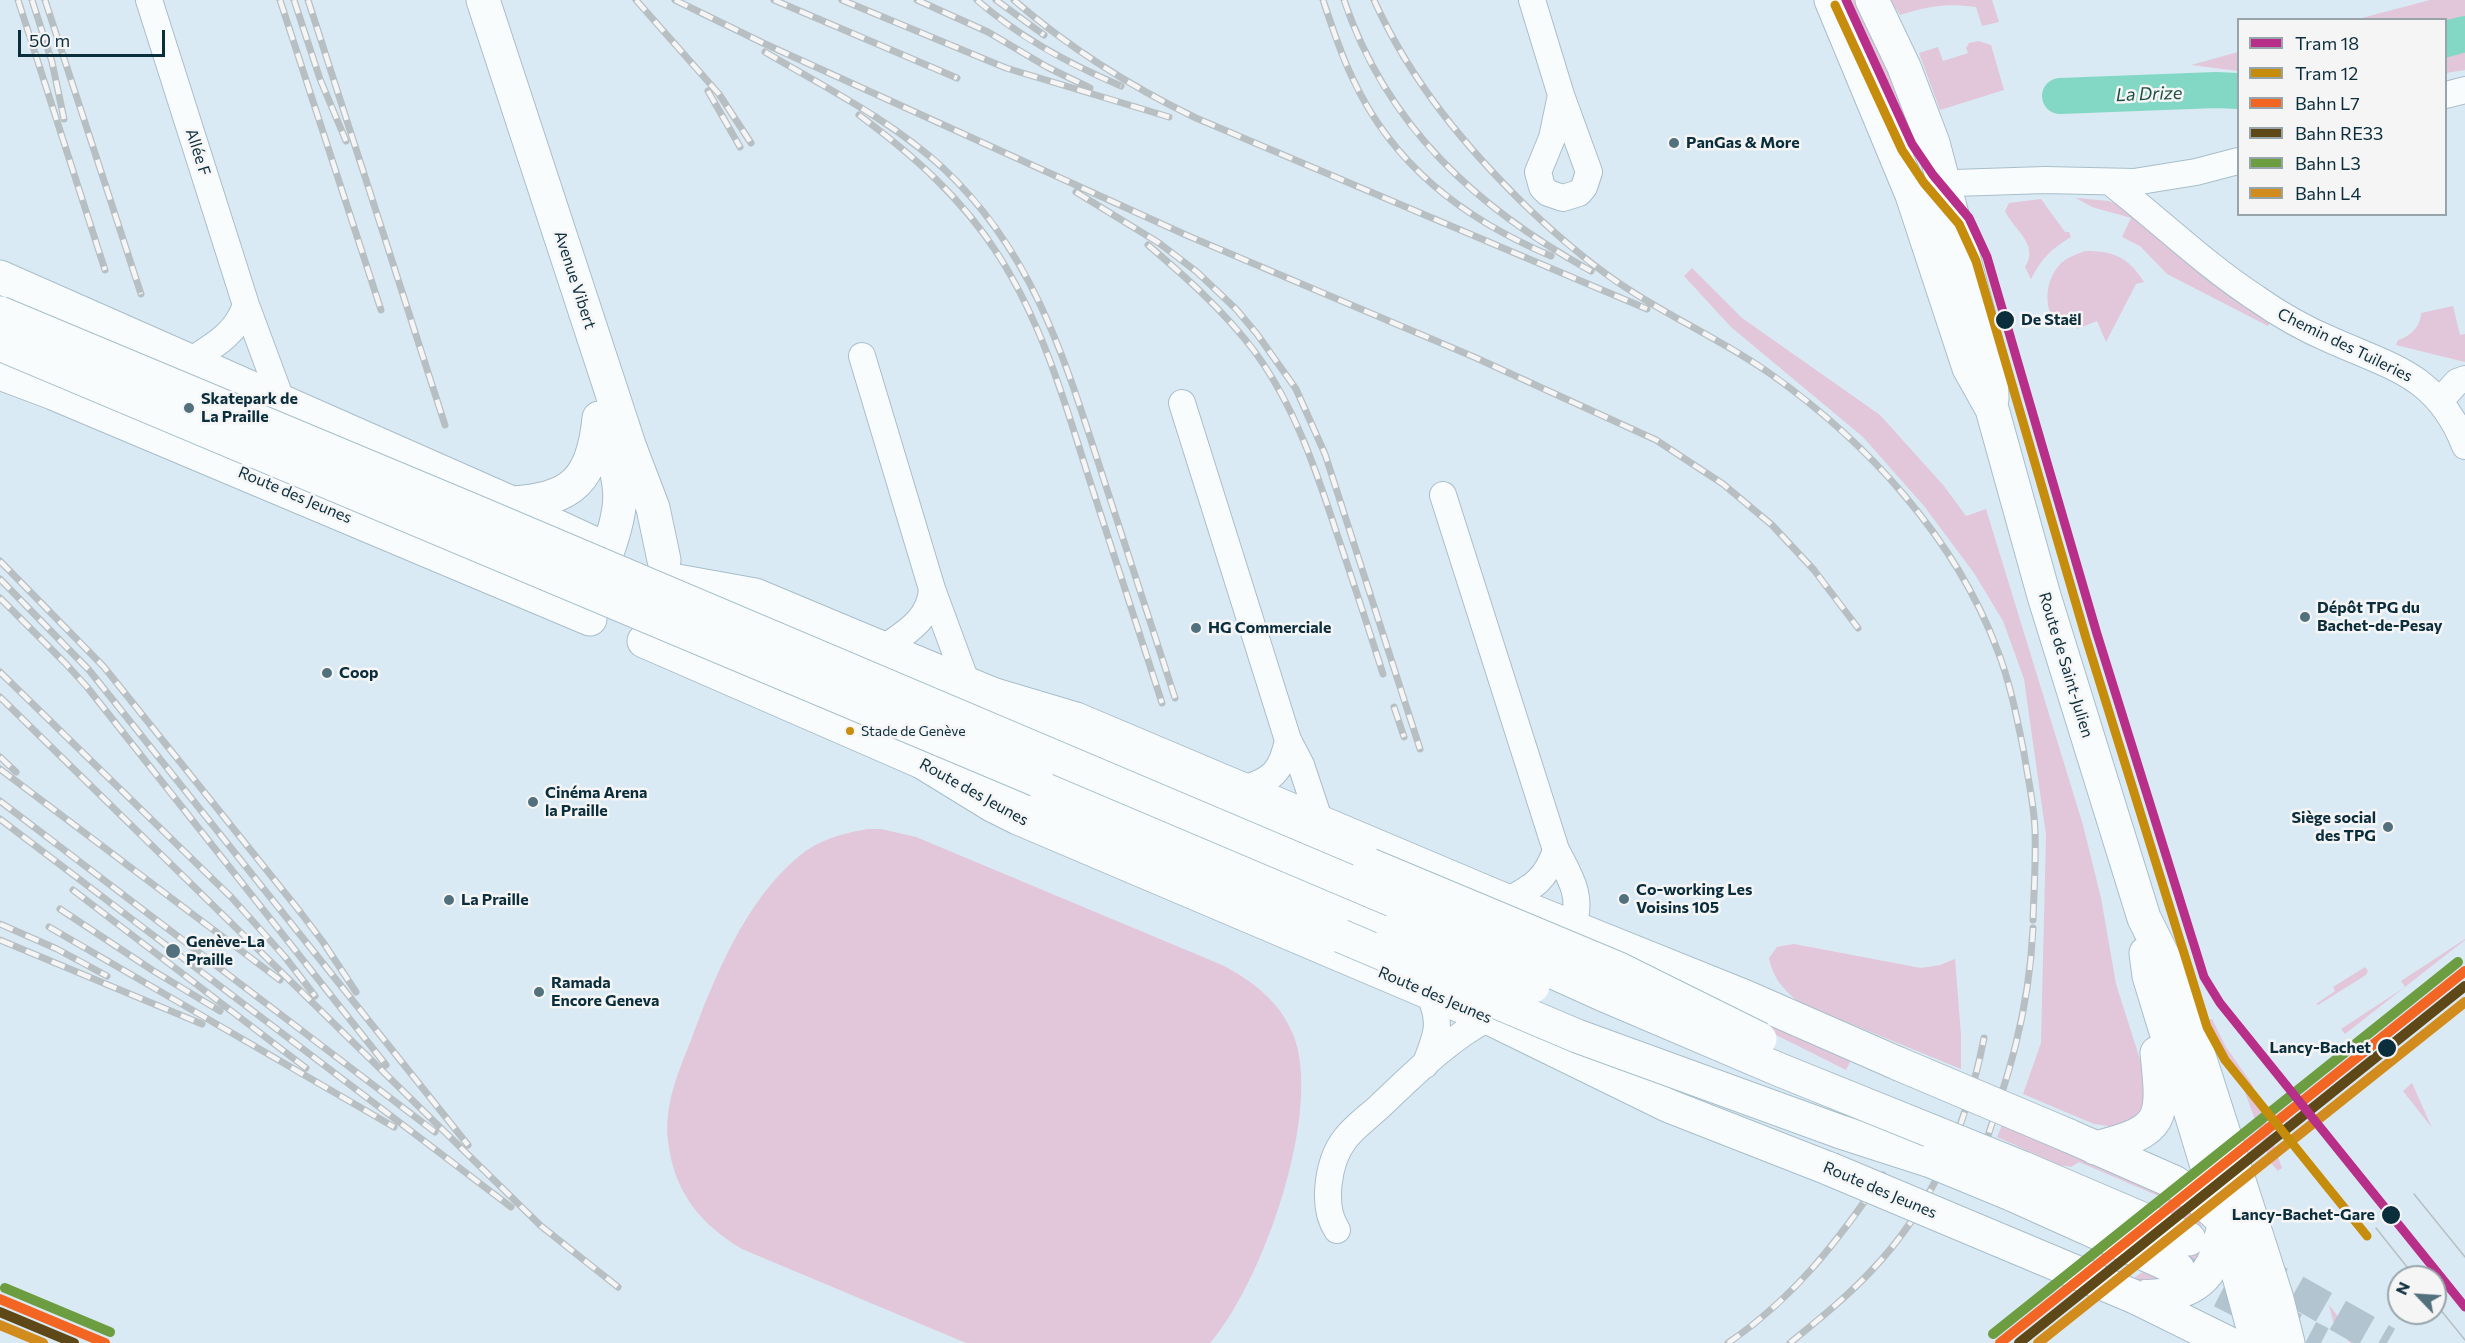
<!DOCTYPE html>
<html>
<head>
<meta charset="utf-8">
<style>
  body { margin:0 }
  #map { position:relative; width:2465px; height:1343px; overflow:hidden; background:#daeaf4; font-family:Commissioner,sans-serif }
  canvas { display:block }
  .legend { position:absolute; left:2237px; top:18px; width:210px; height:198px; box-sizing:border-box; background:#f5f5f5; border:2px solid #97a5ab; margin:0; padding:8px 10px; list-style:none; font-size:18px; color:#0b2e3d }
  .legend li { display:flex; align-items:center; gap:12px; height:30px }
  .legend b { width:30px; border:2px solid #97a5ab }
  .north { position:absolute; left:2387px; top:1265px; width:60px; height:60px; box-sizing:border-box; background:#f5f5f5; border:2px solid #97a5ab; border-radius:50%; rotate:295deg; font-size:16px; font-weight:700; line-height:24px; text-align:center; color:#0b2e3d }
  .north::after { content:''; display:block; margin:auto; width:21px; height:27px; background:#53707d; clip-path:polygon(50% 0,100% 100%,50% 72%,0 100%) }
  .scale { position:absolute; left:18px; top:30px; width:147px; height:27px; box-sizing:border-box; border:3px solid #0b2e3d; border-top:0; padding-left:8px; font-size:18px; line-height:21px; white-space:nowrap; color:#0b2e3d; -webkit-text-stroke:4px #f5f5f5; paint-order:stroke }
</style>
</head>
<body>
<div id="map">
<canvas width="2465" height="1343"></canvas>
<ul class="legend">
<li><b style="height:8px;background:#b82f89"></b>Tram 18</li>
<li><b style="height:8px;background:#c68c0c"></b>Tram 12</li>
<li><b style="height:8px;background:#f26522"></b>Bahn L7</li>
<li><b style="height:8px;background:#5f4817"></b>Bahn RE33</li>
<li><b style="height:8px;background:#6c9d40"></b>Bahn L3</li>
<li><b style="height:8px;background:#d28c1d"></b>Bahn L4</li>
</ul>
<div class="north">N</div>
<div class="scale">50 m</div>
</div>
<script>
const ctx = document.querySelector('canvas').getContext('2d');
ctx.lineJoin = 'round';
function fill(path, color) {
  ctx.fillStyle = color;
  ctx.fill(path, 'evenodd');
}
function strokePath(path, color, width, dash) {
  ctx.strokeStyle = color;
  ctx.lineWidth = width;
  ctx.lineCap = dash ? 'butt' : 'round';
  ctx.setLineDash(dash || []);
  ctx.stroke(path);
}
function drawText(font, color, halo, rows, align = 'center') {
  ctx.font = font + ' Commissioner,sans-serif';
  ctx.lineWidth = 5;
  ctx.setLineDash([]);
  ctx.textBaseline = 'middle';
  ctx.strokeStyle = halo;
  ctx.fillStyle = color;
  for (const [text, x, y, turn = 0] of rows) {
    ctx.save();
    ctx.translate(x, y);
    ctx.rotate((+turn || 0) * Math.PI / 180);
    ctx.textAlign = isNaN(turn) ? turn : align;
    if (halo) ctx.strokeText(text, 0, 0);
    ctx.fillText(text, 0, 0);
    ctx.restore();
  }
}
const green = new Path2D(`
  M1842,0H1860L1890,61L1923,165L1920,164L1909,147Z
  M1890,0H1992L1999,22L1982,26L1976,7C1944,3 1930,6 1900,15Z
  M2430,0H2465V70L2446,73V20L2358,19Z
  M1978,41L1991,45L2004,90L1940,110L1919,53L1938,47L1943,61L1968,53L1966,48L1969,43Z
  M2238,52V71L2191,65Z
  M2076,198L2109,201L2121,206L2271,321L2268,326L2167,274L2140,246L2122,237L2131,218L2092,207Z
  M2041,199L2065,232H2069L2071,237C2052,248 2041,259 2031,279L2025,267C2040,245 2014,230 2005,211L2009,203Z
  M2085,251C2114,251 2128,257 2144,282L2136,284L2106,342L2097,321L2077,329L2074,324L2062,328C2043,316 2044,284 2057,268C2064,258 2075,255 2085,251Z
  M1692,268L1742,318L1880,415L1944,486L1966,516L1986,509L2083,825L2101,898L2116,984L2143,1069L2145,1100L2136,1118L2115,1127L2094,1124L2023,1094L2041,1043L2046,835L2024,679L2003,621L1974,573L1924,506L1863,437L1731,327L1684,276Z
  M2453,306L2460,335L2465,334V362L2396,345L2398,340C2410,337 2421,326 2421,313Z
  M868,829H881L916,837L1222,965C1253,981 1279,1001 1293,1034C1324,1110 1262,1284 1210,1343H966L742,1249C700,1224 674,1192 668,1141C664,1105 678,1073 691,1040C714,978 745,901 798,857C818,840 842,833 868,829Z
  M2465,939V940L2345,1034L2341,1029L2405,987L2401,981Z
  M1794,944L1921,968L1940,965L1955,959L1961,1035V1069L1800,1003C1784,990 1773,979 1769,958L1777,947Z
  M2365,967L2368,971L2366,975L2318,1005L2316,1004L2335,991L2333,987Z
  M1666,980L1852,1058L1846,1070Z
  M2212,1019L2226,1047L2252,1084L2282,1168L2278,1171L2271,1163L2243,1087L2221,1057L2208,1020Z
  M2412,1083L2432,1128L2403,1091Z
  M2003,1123L2164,1190L2167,1197C2214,1217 2206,1237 2190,1277L2143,1282L2134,1278L2141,1273L2182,1265L2188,1255L2168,1206V1200L2079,1162L2071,1167L2053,1164V1162L1997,1137Z
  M2329,1305L2359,1343H2350L2333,1321Z`);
const river = new Path2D(`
  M2446,39L2465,34
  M2060,96L2216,90L2238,91`);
const highwayTunnel = new Path2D(`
  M2178,1269L2321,1343
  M2251,1270L2290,1288L2387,1343`);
const minor = new Path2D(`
  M149,0L246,305L282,402
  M1532,0L1561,95L1589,172L1584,187L1579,193L1563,198L1548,193L1542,187L1538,172L1552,138L1561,95
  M2446,95L2465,90
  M2110,182C2159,220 2204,264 2256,298C2280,315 2305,329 2331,340C2394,368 2438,376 2465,446
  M1927,189L1954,183L2045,180L2134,182L2196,172L2238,161
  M862,356L932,589L967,684
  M190,361C215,345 236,334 246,305
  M2440,401L2457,382L2465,379
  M1182,403L1288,740L1301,765L1320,822
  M1443,495L1556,850C1570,877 1584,897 1572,927
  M884,648C907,632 930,619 932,589
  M1242,789C1272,781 1282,771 1288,740
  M1507,901C1533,887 1546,880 1556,850
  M1425,1065C1437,1035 1443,1022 1428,992
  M1337,1230C1321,1206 1328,1161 1345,1139C1354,1127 1368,1117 1379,1107C1411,1077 1450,1037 1489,1018`);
const major = new Path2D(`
  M483,0L629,445L653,508L664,560
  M1831,0L1912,195L1969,368L1992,409L2044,596L2144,918L2174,978L2277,1299L2288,1343
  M1872,0L1904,67L1933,143L1991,361L1992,399
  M0,277L512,503L541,519L608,550
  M0,373L53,393L590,619
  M512,503C573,500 593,479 599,418
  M608,550C624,504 623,488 609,443
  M677,581L755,595L992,694L1076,719L1495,896L1746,997L1899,1064
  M644,641L922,762L992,805L1018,818L1489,1018L1669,1106L1830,1169
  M2146,953L2149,976C2186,1098 2225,1220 2257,1343
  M2067,1135L2174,1182L2201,1200L2225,1222
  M2095,1148C2165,1131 2164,1120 2157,1053
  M2135,1297C2165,1297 2199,1293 2213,1263C2219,1251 2221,1235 2225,1222
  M2135,1297L2228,1343`);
const highway = new Path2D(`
  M992,694L1069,737L1370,865
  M922,762L1057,816L1341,936
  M1037,780L1393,931
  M1841,1132L1931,1161
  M2023,1168L2189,1239
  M2011,1194L2178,1269`);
const tram = new Path2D(`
  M2414,1194L2465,1257
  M2376,1228L2415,1277
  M2435,1303L2465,1340`);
const rail = new Path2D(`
  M18,0L105,270
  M32,0L52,62L64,119
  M45,0L141,294
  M280,0L381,310
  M294,0L320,79L346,141
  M308,0L445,425
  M636,0L719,94L751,143
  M675,0L763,43L1186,235L1474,357L1656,440L1723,484L1772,525L1814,570L1858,628
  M774,0L957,78
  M842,0L1006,68L1169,117
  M917,0L988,32L1047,67L1090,88
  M977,0C1020,38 1069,64 1121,86
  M996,0L1044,35
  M1014,0C1069,48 1130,86 1196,118L1647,309
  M1323,0C1332,26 1340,52 1352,77C1392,165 1464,219 1551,256
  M1344,0C1387,127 1477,208 1591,271
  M1374,0C1411,82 1466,148 1530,210C1561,239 1592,266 1628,289C1675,320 1726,342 1772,375C1868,443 1955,538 1997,649C2010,682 2017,718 2024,753C2028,779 2034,804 2035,830C2036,860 2034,890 2033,920
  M765,52C826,88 891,120 943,168C1034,253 1065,360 1102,474C1126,549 1151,623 1175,698
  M708,91L740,147
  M859,115C913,155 963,199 999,256C1041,322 1063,396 1086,469C1111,547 1137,625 1162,703
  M1076,192L1159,243L1197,272L1236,309L1257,334L1296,389L1325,454L1420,749
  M1148,245C1187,278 1224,311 1255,352C1295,407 1316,470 1337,534C1353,581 1368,627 1383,674
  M0,561L104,667L301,913L323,942L356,992
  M0,579L89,670L468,1145
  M0,598L66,664L87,687L386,1065
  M0,672L232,898L285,957L315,996
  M0,697L541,1226L618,1287
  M1394,707L1404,737
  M0,757L16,772
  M0,769L280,980
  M0,801L435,1132
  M0,819L511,1207
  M73,890L306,1068
  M60,909L152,970L220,1011
  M0,924L57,949L107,976
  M49,927L394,1127
  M0,940L202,1024
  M1980,1159C2008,1078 2029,1014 2033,928
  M1728,1343C1795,1297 1838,1241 1883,1175
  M1790,1343C1818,1320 1847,1297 1872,1270C1934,1205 1967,1125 1984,1038`);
const majorBridge = new Path2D(`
  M1899,1064L2067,1135
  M1830,1169L2135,1297`);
const highwayBridge = new Path2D(`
  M0,313L474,511L1409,907L1604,995L1780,1070L2023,1168
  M0,344L1037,780
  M1370,865L1619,969L1760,1039
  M1393,931L1533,986
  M1341,936L1577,1036L1841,1132
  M1931,1161L2011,1194`);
const rail1 = new Path2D(`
  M0,1299L105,1343
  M2000,1343L2465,971`);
const rail2 = new Path2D(`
  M0,1312L74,1343
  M2019,1343L2465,986`);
const rail3 = new Path2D(`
  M5,1288L110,1332
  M1993,1334L2458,962`);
const rail4 = new Path2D(`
  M0,1325L43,1343
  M2038,1343L2465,1002`);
const tram1 = new Path2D(`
  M1846,0L1912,144L1933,175L1969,218L1987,257L2097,634L2204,977L2220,1003L2465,1307`);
const tram2 = new Path2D(`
  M1835,5L1902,150L1924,183L1959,224L1976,261L2086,638L2207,1027L2225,1060L2367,1236`);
const markers = [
  [1674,143,6,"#53707d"],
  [2005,320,10,"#0b2e3d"],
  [189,408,6,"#53707d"],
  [2305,617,6,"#53707d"],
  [1196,628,6,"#53707d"],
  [327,673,6,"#53707d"],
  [850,731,5,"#c88e0c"],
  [533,802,6,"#53707d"],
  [2388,827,6,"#53707d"],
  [1624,899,6,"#53707d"],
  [449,900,6,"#53707d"],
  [173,951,8,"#53707d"],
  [539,992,6,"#53707d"],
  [2387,1048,10,"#0b2e3d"],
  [2391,1215,10,"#0b2e3d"]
];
const busNames = [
  ["Stade de Genève",861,731]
];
const poiNames = [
  ["PanGas & More",1686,143],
  ["Skatepark de",201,399],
  ["La Praille",201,417],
  ["Dépôt TPG du",2317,608],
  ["Bachet-de-Pesay",2317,626],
  ["HG Commerciale",1208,628],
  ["Coop",339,673],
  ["Cinéma Arena",545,793],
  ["la Praille",545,811],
  ["Siège social",2376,818,"right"],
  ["des TPG",2376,836,"right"],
  ["Co-working Les",1636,890],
  ["Voisins 105",1636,908],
  ["La Praille",461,900],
  ["Genève-La",186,942],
  ["Praille",186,960],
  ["Ramada",551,983],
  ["Encore Geneva",551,1001]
];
const streetNames = [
  ["Allée F",198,152,72],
  ["Avenue Vibert",575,280,72],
  ["Chemin des Tuileries",2345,345,26],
  ["Route des Jeunes",295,495,23],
  ["Route de Saint-Julien",2066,665,73],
  ["Route des Jeunes",974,792,29],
  ["Route des Jeunes",1435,995,23],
  ["Route des Jeunes",1880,1190,23]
];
const stopNames = [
  ["De Staël",2021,320,"left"],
  ["Lancy-Bachet",2371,1048],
  ["Lancy-Bachet-Gare",2375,1215]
];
const waterNames = [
  ["La Drize",2149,94,-2]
];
fill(green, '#e2c6da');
strokePath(river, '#82d8c4', 36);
strokePath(highwayTunnel, '#b1c4cf', 33, [33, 16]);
strokePath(minor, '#a7beca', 28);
strokePath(major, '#a7beca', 35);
strokePath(highway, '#a7beca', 35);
strokePath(minor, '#f9fcfd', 26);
strokePath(major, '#f9fcfd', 33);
strokePath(highway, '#f9fcfd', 33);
strokePath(tram, '#b8bfc2', 1.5);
strokePath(rail, '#b8bfc2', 7);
strokePath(rail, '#f5f5f5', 4.5, [14]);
strokePath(majorBridge, '#a7beca', 35, []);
strokePath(highwayBridge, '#a7beca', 35, []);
strokePath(majorBridge, '#f9fcfd', 33);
strokePath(highwayBridge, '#f9fcfd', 33);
strokePath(rail1, '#f26522', 10);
strokePath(rail2, '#5f4817', 10);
strokePath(rail3, '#6c9d40', 10);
strokePath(rail4, '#d28c1d', 10);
strokePath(tram1, '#b82f89', 9);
strokePath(tram2, '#c68c0c', 9);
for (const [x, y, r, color] of markers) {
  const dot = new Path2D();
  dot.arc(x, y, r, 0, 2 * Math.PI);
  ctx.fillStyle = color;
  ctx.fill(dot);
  strokePath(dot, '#f5f5f5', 2);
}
drawText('14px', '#0b2e3d', '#f5f5f5', busNames, 'left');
drawText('bold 16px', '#0b2e3d', '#f5f5f5', poiNames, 'left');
drawText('16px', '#0b2e3d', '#f5f5f5', streetNames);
drawText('bold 16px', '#0b2e3d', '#f5f5f5', stopNames, 'right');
drawText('italic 18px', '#1d4f41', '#f5f5f5', waterNames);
</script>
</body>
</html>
